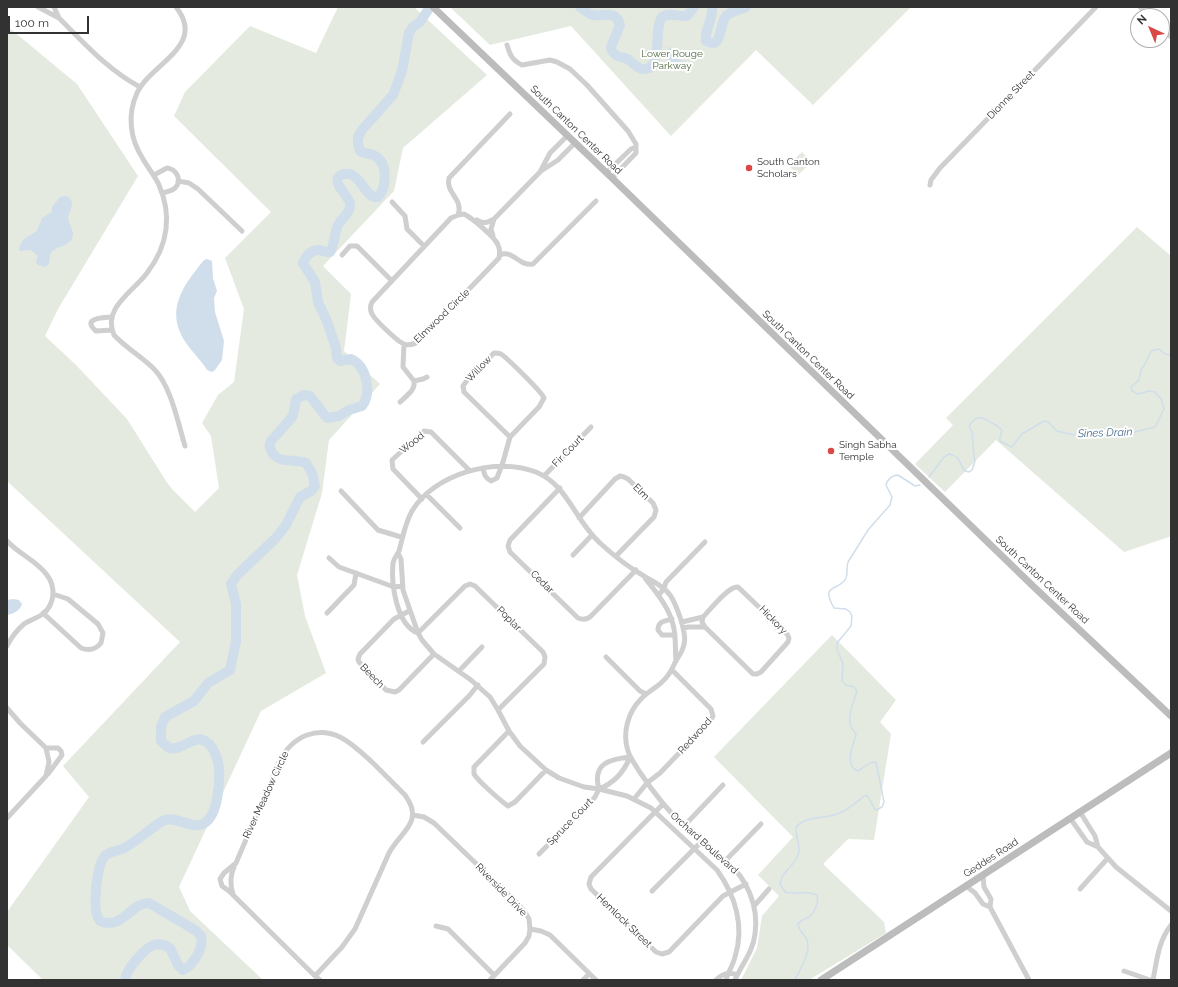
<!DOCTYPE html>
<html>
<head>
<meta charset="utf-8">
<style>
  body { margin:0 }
  #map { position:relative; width:1178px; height:987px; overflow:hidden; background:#fff; font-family:Raleway,sans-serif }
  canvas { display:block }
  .frame { position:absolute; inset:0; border:8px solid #323232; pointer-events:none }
  .north { position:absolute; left:1130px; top:8px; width:40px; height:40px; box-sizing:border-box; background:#fff; border:1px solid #adadad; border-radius:50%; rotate:316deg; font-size:11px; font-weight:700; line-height:16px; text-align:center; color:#323232 }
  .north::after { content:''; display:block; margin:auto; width:14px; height:18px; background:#d84945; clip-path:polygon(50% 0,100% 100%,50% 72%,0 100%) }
  .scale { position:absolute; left:8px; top:16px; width:81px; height:18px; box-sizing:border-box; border:2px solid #323232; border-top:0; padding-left:5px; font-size:12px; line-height:14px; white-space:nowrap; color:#323232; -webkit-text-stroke:3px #fff; paint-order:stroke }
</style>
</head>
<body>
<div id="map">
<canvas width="1178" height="987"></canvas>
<div class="frame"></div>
<div class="north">N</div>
<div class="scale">100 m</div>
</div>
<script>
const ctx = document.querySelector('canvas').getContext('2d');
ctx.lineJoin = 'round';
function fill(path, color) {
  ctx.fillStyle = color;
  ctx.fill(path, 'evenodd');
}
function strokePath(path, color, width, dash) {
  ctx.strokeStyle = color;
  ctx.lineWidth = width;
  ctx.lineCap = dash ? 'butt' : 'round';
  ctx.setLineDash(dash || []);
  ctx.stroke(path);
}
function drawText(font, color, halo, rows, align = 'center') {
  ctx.font = font + ' Raleway,sans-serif';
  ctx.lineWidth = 4;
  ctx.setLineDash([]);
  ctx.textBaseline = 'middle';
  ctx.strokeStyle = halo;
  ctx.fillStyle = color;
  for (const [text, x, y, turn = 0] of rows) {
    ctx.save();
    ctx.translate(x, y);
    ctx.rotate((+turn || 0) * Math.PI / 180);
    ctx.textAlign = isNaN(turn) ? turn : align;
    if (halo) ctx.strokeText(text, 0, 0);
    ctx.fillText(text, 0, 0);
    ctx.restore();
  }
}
const green = new Path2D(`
  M338,7H414L487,75L403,148L394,191L323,266L351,294L344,351L380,384L329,440L322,493L297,575L305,616L326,673L261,711L179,887L190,911L263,980H43L7,945V912L89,797L63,766L180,642L7,481V26L77,84L138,176L58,309L45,336L76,365L127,419L166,481L172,489L195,512L219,488L211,436L202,423L218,395L234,382L244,309L225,258L271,212L174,116L185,92L250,26L316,53Z
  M450,7H911L813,105L756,50L671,136L571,26L490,45Z
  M802,152L812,162L798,175L788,165Z
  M1137,227L1171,256V535L1169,537L1124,552L996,440L945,492L915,464L953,425L946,418Z
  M832,635L896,700L880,722L891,734L874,840L848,839L823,864L884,922L886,933L809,980H741L757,948L762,916L779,896L758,875L793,837L714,757Z`);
const water = new Path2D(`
  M669,46L678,59L685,62L681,68L677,70L670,66L667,63Z
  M65,196L69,197C75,204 70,210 68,218C69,223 72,228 73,233C73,248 55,245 51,253C48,259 52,263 45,267L38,265L36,262L38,256L31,250L20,251L19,249C22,237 28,237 37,231C38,226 41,223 42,218L52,212V207L60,197Z
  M207,259L212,261L213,278L217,291L214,298L215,312L224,341L222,360L215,370L212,372L207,370C201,360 192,352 186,343C164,310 183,286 204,260Z
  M13,599L19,600L22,604C20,611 13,614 7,615V600Z`);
const stream = new Path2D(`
  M1171,337V338
  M929,477L944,457L949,454C961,456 959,464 965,471L969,472L972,470L975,461L974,456L972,432L969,426C976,414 983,417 992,423C996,425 1000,427 1002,431L1000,437V441L1012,447L1022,434L1044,421L1048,422L1057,431L1074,435H1090L1113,432L1126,434L1155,427L1164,409L1161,399L1155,392L1149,391L1138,394L1132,391L1131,387L1139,380L1141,370L1145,364L1151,351L1159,349L1165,354L1171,355
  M795,980C800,969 813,950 806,938C803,933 799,931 798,924C801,919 804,920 809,917C815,913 819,901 817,895C806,890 796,895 785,892L780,884C781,871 797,865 799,852C800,844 795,835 796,827C806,816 824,819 837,814C849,810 856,802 866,795C871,798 871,806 876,810L882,807L884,802L876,762L870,763L858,771L854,769C846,760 853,746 856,735C855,732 853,730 851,727C847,716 854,701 857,691L854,687L846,685L842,681L843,663L837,650V643L851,626L852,616L850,612L846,609L834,608C819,582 840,592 846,578C848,573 846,568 848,562L868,530L890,505L892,497L886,485C887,480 892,475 898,475L915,486L920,485`);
const river = new Path2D(`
  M580,7C584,10 588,14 593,15C604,17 616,9 620,25L611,47C612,55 618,57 625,58C632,60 636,69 643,69C664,71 653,29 662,17C670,12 678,17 687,16L694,7
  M712,7C713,21 704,30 706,41C723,51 719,23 726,16C731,11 740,10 746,7
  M125,980C126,970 143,950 152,946C158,943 165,945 170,948L178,965L183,970C194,965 204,947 201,936L195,930L149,903C131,902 122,931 100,921C91,911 97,867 104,857C109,850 119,852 126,847C136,841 146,833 155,826C158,824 162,821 165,820C178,816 195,832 206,822C218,813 220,782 219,768C218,758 213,744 203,740C192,736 182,751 169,748L161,741V727L165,717L194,701L208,683L230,670L236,641V604L231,584L237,575L276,538L286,525L300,497L311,491L315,486L312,473L306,463C294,458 277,465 271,450C269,446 269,445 271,441L293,416L296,399L304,395L310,396L327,418L339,416L349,410L362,406C372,393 367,366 351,359L340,361L337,358L336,348L326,319L318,302L315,282L303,263C306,256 311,249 320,250C324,251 326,253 330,252C335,244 334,233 338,225C342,218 351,213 350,204C350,196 326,179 344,174C361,171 365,200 378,197C387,187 388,163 375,156C370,153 364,154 360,151L358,144V137L362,130L393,95L402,71L409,33L413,27L420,22L430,7`);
const street = new Path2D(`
  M38,7L59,18L54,7
  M176,7C207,46 151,63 137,93C127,115 130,139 143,159C148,168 155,176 159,185C165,199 168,214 166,229C164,246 157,260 147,273C133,292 102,308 114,335C126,348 142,357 154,369C171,386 178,423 185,446
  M1140,7L1149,16
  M59,18C85,44 108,70 140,87
  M1162,29L1171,37
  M507,45C510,55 512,60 522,65L550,60L557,62L570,69L587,85L628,131L636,144V153L612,178
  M541,170L550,153L567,136
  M606,173L631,149L636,147
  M154,175L167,168C176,169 183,180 175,188C172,191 167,192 162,193
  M178,181L189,183L198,189L242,231
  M930,185L931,180L940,168L1096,7
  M392,202L405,216L407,229L424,246
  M464,214C472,218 495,237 498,245C500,249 500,253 499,258L419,341C415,344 410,346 404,344C398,342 375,320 372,314C370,310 370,306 372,302L451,218L458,215Z
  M458,215C464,199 445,193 449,178L510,114
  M477,220C483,224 487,223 494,219L541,171L558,160L575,143
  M493,236L491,229L494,219
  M342,255L350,246H357L391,280
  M500,255C513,249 519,267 533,264L596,201
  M111,317C103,318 81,318 96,331L112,330
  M404,344L403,367L414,381
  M414,381L423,379L427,377
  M400,402C406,396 416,390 414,381
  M483,468C484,474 485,478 491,481L497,478L503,462L510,437L539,407L544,398C542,392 507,358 501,354C499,353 497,353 494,353L468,379L463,386L464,392L510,437
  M544,476L591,427
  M560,488L510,540L508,546L510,552L578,618C583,620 587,620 591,616L636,570
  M341,491L378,530L401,537
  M427,495L460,528
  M422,499L393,469L392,460L424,431L431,432L470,471
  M579,518L615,479L620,476L624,477L628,479L653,503L656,510L654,517L616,556
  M7,541C19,554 37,561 47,575C56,587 55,604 43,614C37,618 30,620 24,624C17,630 11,638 7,646
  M398,553L401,559L403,590L418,633L422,640L434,654L471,680L490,697L498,710L509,731L520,746L546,770L559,778L584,787L599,789L627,796L651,808L717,870C735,895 745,926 735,957C733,965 728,972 726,980
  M573,555L592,535
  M329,558L339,567L394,587L403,586
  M645,578C657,593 671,610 674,629C676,640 675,650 676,661
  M659,595L664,588L666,582L705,542
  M409,611L394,619L360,654L358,659L359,662L386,690L395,692L399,690L434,654
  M43,613L81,648C89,651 96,649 101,643L103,633L98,624L68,599L53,594
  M327,613L354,585L356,573
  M672,619C665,621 658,621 658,630L662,635H675
  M682,622L703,617
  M683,628L689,627H705L753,674H757L761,672L788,642L789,638L787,634L738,587C728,586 710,610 703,617L702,622L705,627
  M418,633C396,625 391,583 393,563C394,558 397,555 399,551C403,537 405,523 412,511C434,474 496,456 536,472C568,485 575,521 600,543C613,555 628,567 644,576C653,582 663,585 670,595C675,602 678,611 681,620C686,637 687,645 677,659C671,669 672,673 662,682C656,688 647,692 641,699C628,712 622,733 628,751C630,758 635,764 639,771C653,792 668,811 686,828C698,840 712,849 725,860C747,878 759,906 755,934C753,952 742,964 735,980
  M418,633L465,586L470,584L475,586L543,652L545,657L544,664L498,710
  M606,657L640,691L646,694
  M459,671L482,647
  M7,708L20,723L46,748L49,762L46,776L7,818
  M509,731L474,767C474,768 474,773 474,774C478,781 501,801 508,806L515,802L546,770
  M423,742L469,696L478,685
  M46,748H58L61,751L62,755L48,774
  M599,789C592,764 609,759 630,757
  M599,789C614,783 624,772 630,757
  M634,799L647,783L660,773L711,720L713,716L711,709L673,671
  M663,804L591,877L589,884L591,889L656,952L662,954L669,952L723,896L746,884
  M413,815L424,817L434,823L516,902L525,912L529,919L530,929L529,936L525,943L490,980
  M1070,818L1087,842L1098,847L1095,836L1080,812
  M684,826L723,785
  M1098,847L1116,867L1171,911
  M539,854L595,797L599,789
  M726,860L761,824
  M966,886L975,893L983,904L990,907L991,899L984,887L983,875
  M1080,889L1108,858
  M652,891L701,842
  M233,894C230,885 230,876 234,867
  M754,906L769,889
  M990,907L1029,980
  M436,926L448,929L494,975
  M530,929L541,931L550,935L596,980
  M1124,971L1150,980
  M315,976L342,947L355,929L389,853C401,831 425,822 405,795C395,785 384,774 373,763C354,746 335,725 307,735C294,740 285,750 279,762L236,863L224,873L220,879L222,886L229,891L315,976L320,980
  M583,980L589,974
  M716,980C722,974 729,971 737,975
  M1153,980C1157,960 1158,942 1171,925`);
const secondary = new Path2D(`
  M433,7L612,178L1034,587L1171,716
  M821,980L1171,753`);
const markers = [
  [749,168,4,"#d84945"],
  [831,451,4,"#d84945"]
];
const parkNames = [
  ["Lower Rouge",672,54],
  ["Parkway",672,66]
];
const streetNames = [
  ["Dionne Street",1011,95,-46],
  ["South Canton Center Road",576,130,44],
  ["Elmwood Circle",442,316,-44],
  ["South Canton Center Road",808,355,44],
  ["Willow",479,369,-46],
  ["Wood",412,443,-39],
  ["Fir Court",568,451,-46],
  ["Elm",641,492,45],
  ["South Canton Center Road",1042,580,43],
  ["Cedar",542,582,44],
  ["Poplar",509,619,45],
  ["Hickory",773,620,46],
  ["Beech",372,676,46],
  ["Redwood",695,736,-48],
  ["River Meadow Circle",266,795,-65],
  ["Spruce Court",570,822,-46],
  ["Orchard Boulevard",704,843,42],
  ["Geddes Road",991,858,-33],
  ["Riverside Drive",501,890,46],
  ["Hemlock Street",624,921,44]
];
const poiNames = [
  ["South Canton",757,162],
  ["Scholars",757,174],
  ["Singh Sabha",839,445],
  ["Temple",839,457]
];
const waterNames = [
  ["Sines Drain",1105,433,-2]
];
fill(green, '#e4eadf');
fill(water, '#d0deeb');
strokePath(stream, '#d0deeb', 1.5);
strokePath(river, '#d0deeb', 10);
strokePath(street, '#cfcfcf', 5);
strokePath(secondary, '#bcbcbc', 7);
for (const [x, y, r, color] of markers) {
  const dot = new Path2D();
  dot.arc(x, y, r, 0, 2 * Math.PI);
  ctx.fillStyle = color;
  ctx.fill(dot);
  strokePath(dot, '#fff', 1.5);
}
drawText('10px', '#516b42', '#fff', parkNames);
drawText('10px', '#323232', '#fff', streetNames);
drawText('10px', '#323232', '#fff', poiNames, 'left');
drawText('italic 11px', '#456b8e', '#fff', waterNames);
</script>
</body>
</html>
